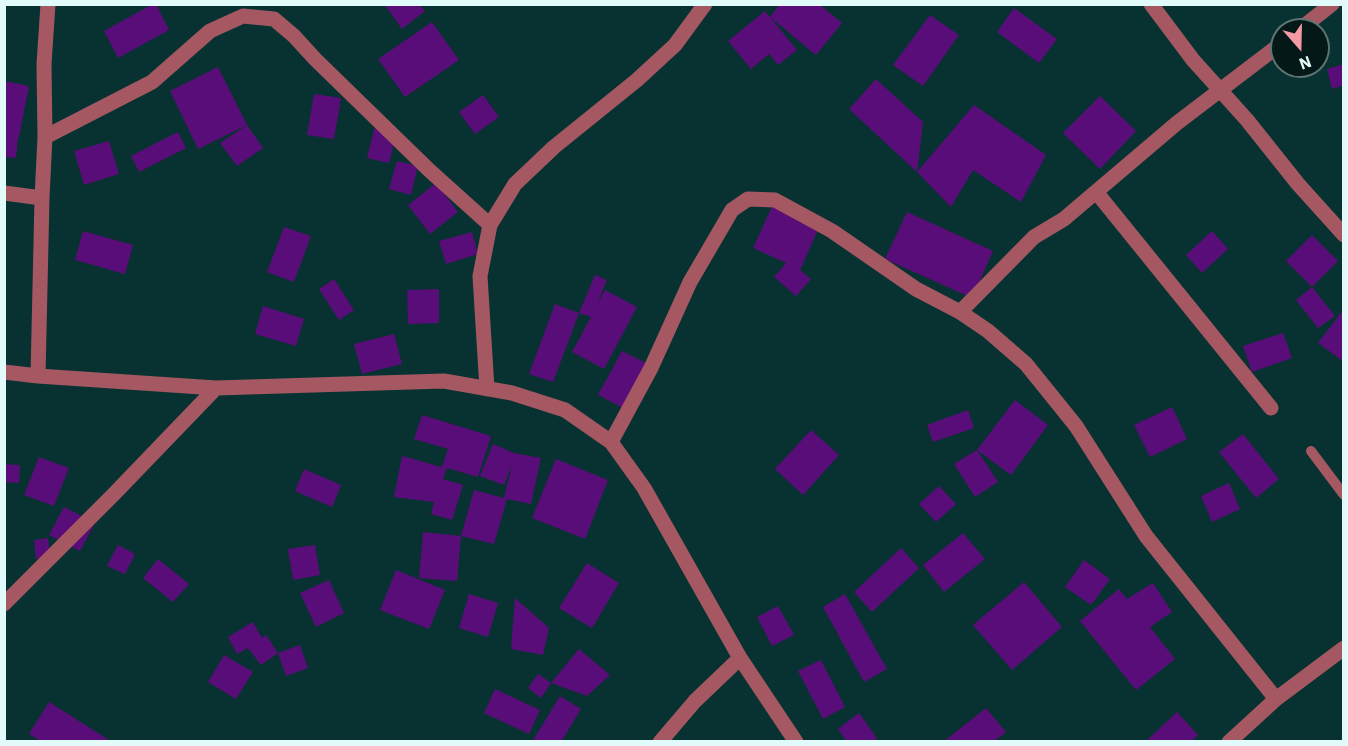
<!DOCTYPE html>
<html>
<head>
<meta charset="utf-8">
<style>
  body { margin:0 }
  #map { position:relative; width:1348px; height:746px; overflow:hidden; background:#083231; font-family:"IBM Plex Sans",sans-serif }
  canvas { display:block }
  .frame { position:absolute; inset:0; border:6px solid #e0fbf9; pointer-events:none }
  .north { position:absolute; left:1270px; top:18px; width:60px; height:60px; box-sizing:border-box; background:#031817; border:2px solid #5b7371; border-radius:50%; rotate:160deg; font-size:16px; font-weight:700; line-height:24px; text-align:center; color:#e0fbf9 }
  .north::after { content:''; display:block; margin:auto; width:21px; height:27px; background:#f49aa4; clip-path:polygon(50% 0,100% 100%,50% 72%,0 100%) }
</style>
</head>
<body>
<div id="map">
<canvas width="1348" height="746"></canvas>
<div class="frame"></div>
<div class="north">N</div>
</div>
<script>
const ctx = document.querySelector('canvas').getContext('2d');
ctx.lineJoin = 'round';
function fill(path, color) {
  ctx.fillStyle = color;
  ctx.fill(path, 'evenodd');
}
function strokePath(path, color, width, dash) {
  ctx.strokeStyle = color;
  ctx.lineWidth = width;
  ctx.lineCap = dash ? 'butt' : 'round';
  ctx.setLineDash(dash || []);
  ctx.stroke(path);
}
const building = new Path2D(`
  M153,4H156L169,30L118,58L104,31Z
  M384,4H419L425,11L402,29Z
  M780,4H819L842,23L816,55L770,17Z
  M1014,8L1057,39L1039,63L997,32Z
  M765,11L797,50L778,65L769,54L751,69L728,41Z
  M930,15L959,35L923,86L893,65Z
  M432,22L459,60L405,97L378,59Z
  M1344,64V85L1332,89L1327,69Z
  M218,67L247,125L198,149L170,91Z
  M876,79L923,122L917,172L974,105L1046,155L1021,202L973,170L951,207L917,172L849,109Z
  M4,81L29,86L19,137H18L16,158L4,157Z
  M314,94L341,98L334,139L307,135Z
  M483,95L499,117L475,134L459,112Z
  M1100,96L1136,131L1100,169L1063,133Z
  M247,125L263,148L237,166L220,143Z
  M375,126L397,131L389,163L367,158Z
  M178,132L186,148L139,172L131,156Z
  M109,141L119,174L84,185L74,151Z
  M397,161L418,166L411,195L389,189Z
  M436,183L458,212L430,234L408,205Z
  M775,200L822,221L800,270L811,279L796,296L774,277L786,263L753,248Z
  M907,212L993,251L972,298L885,259Z
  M284,227L311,236L294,282L267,272Z
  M83,231L133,245L125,274L75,260Z
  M1212,231L1228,249L1202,273L1186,255Z
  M472,232L478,254L446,264L439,241Z
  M1312,235L1338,261L1312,287L1286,261Z
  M595,275L607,280L597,304L605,290L637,307L604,369L572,352L591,317L579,313L553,382L529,374L555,304L579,313Z
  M334,279L354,310L339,320L319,289Z
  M1312,287L1335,316L1318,328L1296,300Z
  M439,289V323L408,324L407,290Z
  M263,306L304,319L296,346L255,334Z
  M1344,309V362L1318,343Z
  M1283,333L1292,358L1252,372L1243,346Z
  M394,334L402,364L362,374L354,344Z
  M622,351L652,366L629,411L598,395Z
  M1015,400L1048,425L1011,475L977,450Z
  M1172,407L1187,439L1150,457L1134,425Z
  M968,410L974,428L933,442L927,425Z
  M422,415L491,436L478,477L447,468L443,479L463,485L452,520L431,514L434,502L394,497L402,456L442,467L448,449L414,439Z
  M811,430L839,455L803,495L775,469Z
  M1243,434L1279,479L1256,498L1219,452Z
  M493,444L514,453L541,458L531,504L507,499L494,544L461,536L474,490L504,498L512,465L504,485L480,476Z
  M977,450L998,482L975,497L954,464Z
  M39,457L69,468L54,506L24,495Z
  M556,459L608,480L585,539L532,518Z
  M4,464L20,465L19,483L4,482Z
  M304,469L341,485L332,507L295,491Z
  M1229,483L1240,509L1212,522L1201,496Z
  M939,486L956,504L936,522L919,504Z
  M64,507L95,523L80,551L49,535Z
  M423,532L461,536L457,581L419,578Z
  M963,533L985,559L944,592L923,565Z
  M48,538L50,557L36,559L34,540Z
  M118,545L135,554L125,574L107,566Z
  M315,545L320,575L293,580L288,549Z
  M901,548L919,568L872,612L854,592Z
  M158,559L189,584L173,602L143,578Z
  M1084,560L1110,579L1091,605L1065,587Z
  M587,563L619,583L592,628L559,608Z
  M396,570L445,590L429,629L380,610Z
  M329,580L344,613L316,627L300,593Z
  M1024,582L1062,627L1012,670L973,625Z
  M1153,583L1172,612L1150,627L1175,659L1136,690L1080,621L1119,589L1127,599Z
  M469,594L498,603L488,637L459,628Z
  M845,594L887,669L864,682L823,607Z
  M515,598L549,628L543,655L511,649Z
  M778,606L794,635L772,646L757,617Z
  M253,622L262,638L266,635L278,653L300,645L308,668L286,676L278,653L261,665L248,648L237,654L228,637Z
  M579,649L610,675L587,696L551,683L541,698L528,688L538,674L551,683Z
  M224,655L253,672L236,699L208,682Z
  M821,660L845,707L823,719L798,671Z
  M495,689L540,710L529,734L484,713Z
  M560,696L581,709L561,742H532Z
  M49,702L112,742H42L29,734Z
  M986,708L1006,732L993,742H943Z
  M1177,712L1198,735L1191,742H1145Z
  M859,713L877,738L871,742H847L838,729Z`);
const service = new Path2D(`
  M1311,451L1344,495`);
const minor = new Path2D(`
  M1151,4L1193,60L1247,120L1298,184L1344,235
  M1299,30L1332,4
  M45,137L152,82L210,31L243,16L274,19L294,36L315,59L429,170L490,225
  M4,193L42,198
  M1097,193L1271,408
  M960,312L1034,237L1064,219L1177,123L1282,43
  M4,372L38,376L216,388L444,381L512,393L565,410L611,442L644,488L740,658L796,742
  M38,376L42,198L45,137L44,64L48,4
  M487,389L480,276L490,225L515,184L554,147L637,80L675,45L705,4
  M611,442L651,368L690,282L732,210L748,199L775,200L832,231L916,289L960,312L988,331L1026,364L1076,426L1146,536L1276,699
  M4,604L114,494L216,388
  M660,742L695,701L740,658
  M1229,742L1276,699L1344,648`);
fill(building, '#590d78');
strokePath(service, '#a55862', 10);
strokePath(minor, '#a55862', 15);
</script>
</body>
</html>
